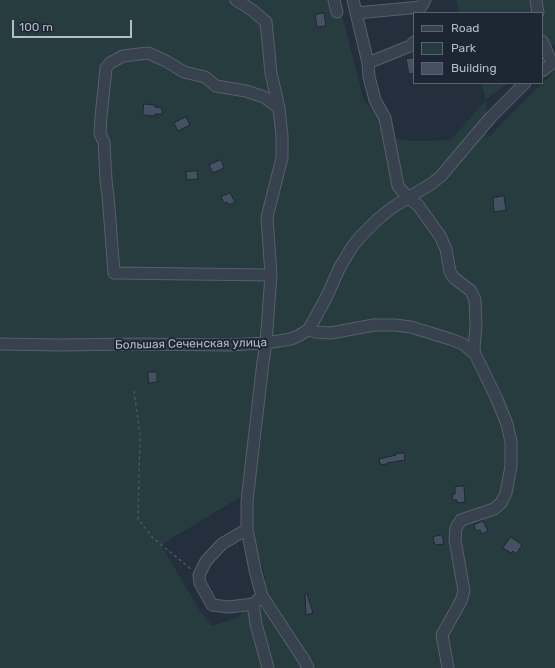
<!DOCTYPE html>
<html>
<head>
<meta charset="utf-8">
<style>
  body { margin:0 }
  #map { position:relative; width:555px; height:668px; overflow:hidden; background:#242f3e; font-family:Rubik,sans-serif }
  canvas { display:block }
  .legend { position:absolute; left:413px; top:12px; width:130px; height:72px; box-sizing:border-box; background:#1d2633; border:1px solid #59626f; margin:0; padding:5px 7px; list-style:none; font-size:12px; color:#b4bcc9 }
  .legend li { display:flex; align-items:center; gap:8px; height:20px }
  .legend b { width:20px; border:1px solid #59626f }
  .scale { position:absolute; left:12px; top:20px; width:120px; height:18px; box-sizing:border-box; border:2px solid #b4bcc9; border-top:0; padding-left:5px; font-size:12px; line-height:14px; white-space:nowrap; color:#b4bcc9; -webkit-text-stroke:3px #1d2633; paint-order:stroke }
</style>
</head>
<body>
<div id="map">
<canvas width="555" height="668"></canvas>
<ul class="legend">
<li><b style="height:5px;background:#38414e"></b>Road</li>
<li><b style="height:11px;background:#263c3f"></b>Park</li>
<li><b style="height:11px;background:#455162"></b>Building</li>
</ul>
<div class="scale">100 m</div>
</div>
<script>
const ctx = document.querySelector('canvas').getContext('2d');
ctx.lineJoin = 'round';
function fill(path, color) {
  ctx.fillStyle = color;
  ctx.fill(path, 'evenodd');
}
function strokePath(path, color, width, dash) {
  ctx.strokeStyle = color;
  ctx.lineWidth = width;
  ctx.lineCap = dash ? 'butt' : 'round';
  ctx.setLineDash(dash || []);
  ctx.stroke(path);
}
function drawText(font, color, halo, rows, align = 'center') {
  ctx.font = font + ' Rubik,sans-serif';
  ctx.lineWidth = 4;
  ctx.setLineDash([]);
  ctx.textBaseline = 'middle';
  ctx.strokeStyle = halo;
  ctx.fillStyle = color;
  for (const [text, x, y, turn = 0] of rows) {
    ctx.save();
    ctx.translate(x, y);
    ctx.rotate((+turn || 0) * Math.PI / 180);
    ctx.textAlign = isNaN(turn) ? turn : align;
    if (halo) ctx.strokeText(text, 0, 0);
    ctx.fillText(text, 0, 0);
    ctx.restore();
  }
}
const green = new Path2D(`
  M0,0H338L364,101L380,115L388,138L415,141L451,140L486,100L482,83H507L486,100L487,139L555,71V668H0ZM242,496L252,537L266,579L238,617L212,626L198,608L161,545Z
  M456,0H555V44L542,54V13H460Z`);
const building = new Path2D(`
  M324,13L326,26L317,27L315,15Z
  M414,58V73L409,74L406,59Z
  M144,104L155,105V107L162,108V114H155V116L143,115Z
  M186,117L190,125L178,131L174,123Z
  M221,160L224,168L213,173L209,165Z
  M197,171L198,179L187,180L186,172Z
  M230,193L235,202L229,205L227,202L224,203L221,197Z
  M504,196L506,210L494,212L493,198Z
  M148,372H157V382L149,383Z
  M404,453L405,460L387,463V464L381,465V464H380L379,459L396,455V454Z
  M464,486L465,502L457,503V500H453L452,494H455V487Z
  M483,521L488,531L482,534L480,530L476,531L474,525Z
  M442,535L444,544L435,545L433,537Z
  M511,537L522,545L516,554L513,551L511,553L503,548Z
  M307,594L313,613L306,615L305,595Z`);
const path = new Path2D(`
  M134,391L140,435L138,519L153,538L191,569`);
const minor = new Path2D(`
  M236,0L252,10L266,22L271,73L279,108L282,136V158L267,217L271,275L266,343L263,362L247,501V529L255,570L262,596L304,660L308,668
  M334,0L337,12
  M353,0L368,63L369,77L375,100L385,118L398,186L408,198L418,205L440,236L446,249L450,272L454,278L471,291L475,300L476,326L474,348L475,354L496,397L507,424L511,442V466L506,493L501,503L494,509L461,520L456,528L455,540L464,591L461,601L442,635L448,668
  M536,0L538,13
  M356,13L421,7L425,0
  M542,41L552,63
  M368,63L410,46L414,42
  M542,71L555,61
  M271,275L114,273L108,195L106,180L104,142L100,134L101,117L106,68L110,63L123,56L148,53L166,61L184,72L205,77L216,86L246,91L264,97L279,108
  M309,329L315,332L331,333L374,325H395L411,327L450,339L463,344L475,354
  M0,344L60,345L137,344L229,345L266,343L291,339L300,335L309,329L326,298L340,267L352,247L360,237L378,219L393,207L431,184L441,176L490,118L525,83
  M247,529L222,544L206,561L199,575L200,583L212,605L229,607L253,604L262,596
  M253,604L256,624L268,668`);
const streetNames = [
  ["Большая Сеченская улица",191,344,-1]
];
fill(green, '#263c3f');
fill(building, '#455162');
strokePath(building, '#1f2835', 1);
strokePath(minor, '#565f6c', 13);
strokePath(path, '#44595c', 1.5, [3, 3]);
strokePath(minor, '#38414e', 11);
drawText('12px', '#b4bcc9', '#1d2633', streetNames);
</script>
</body>
</html>
